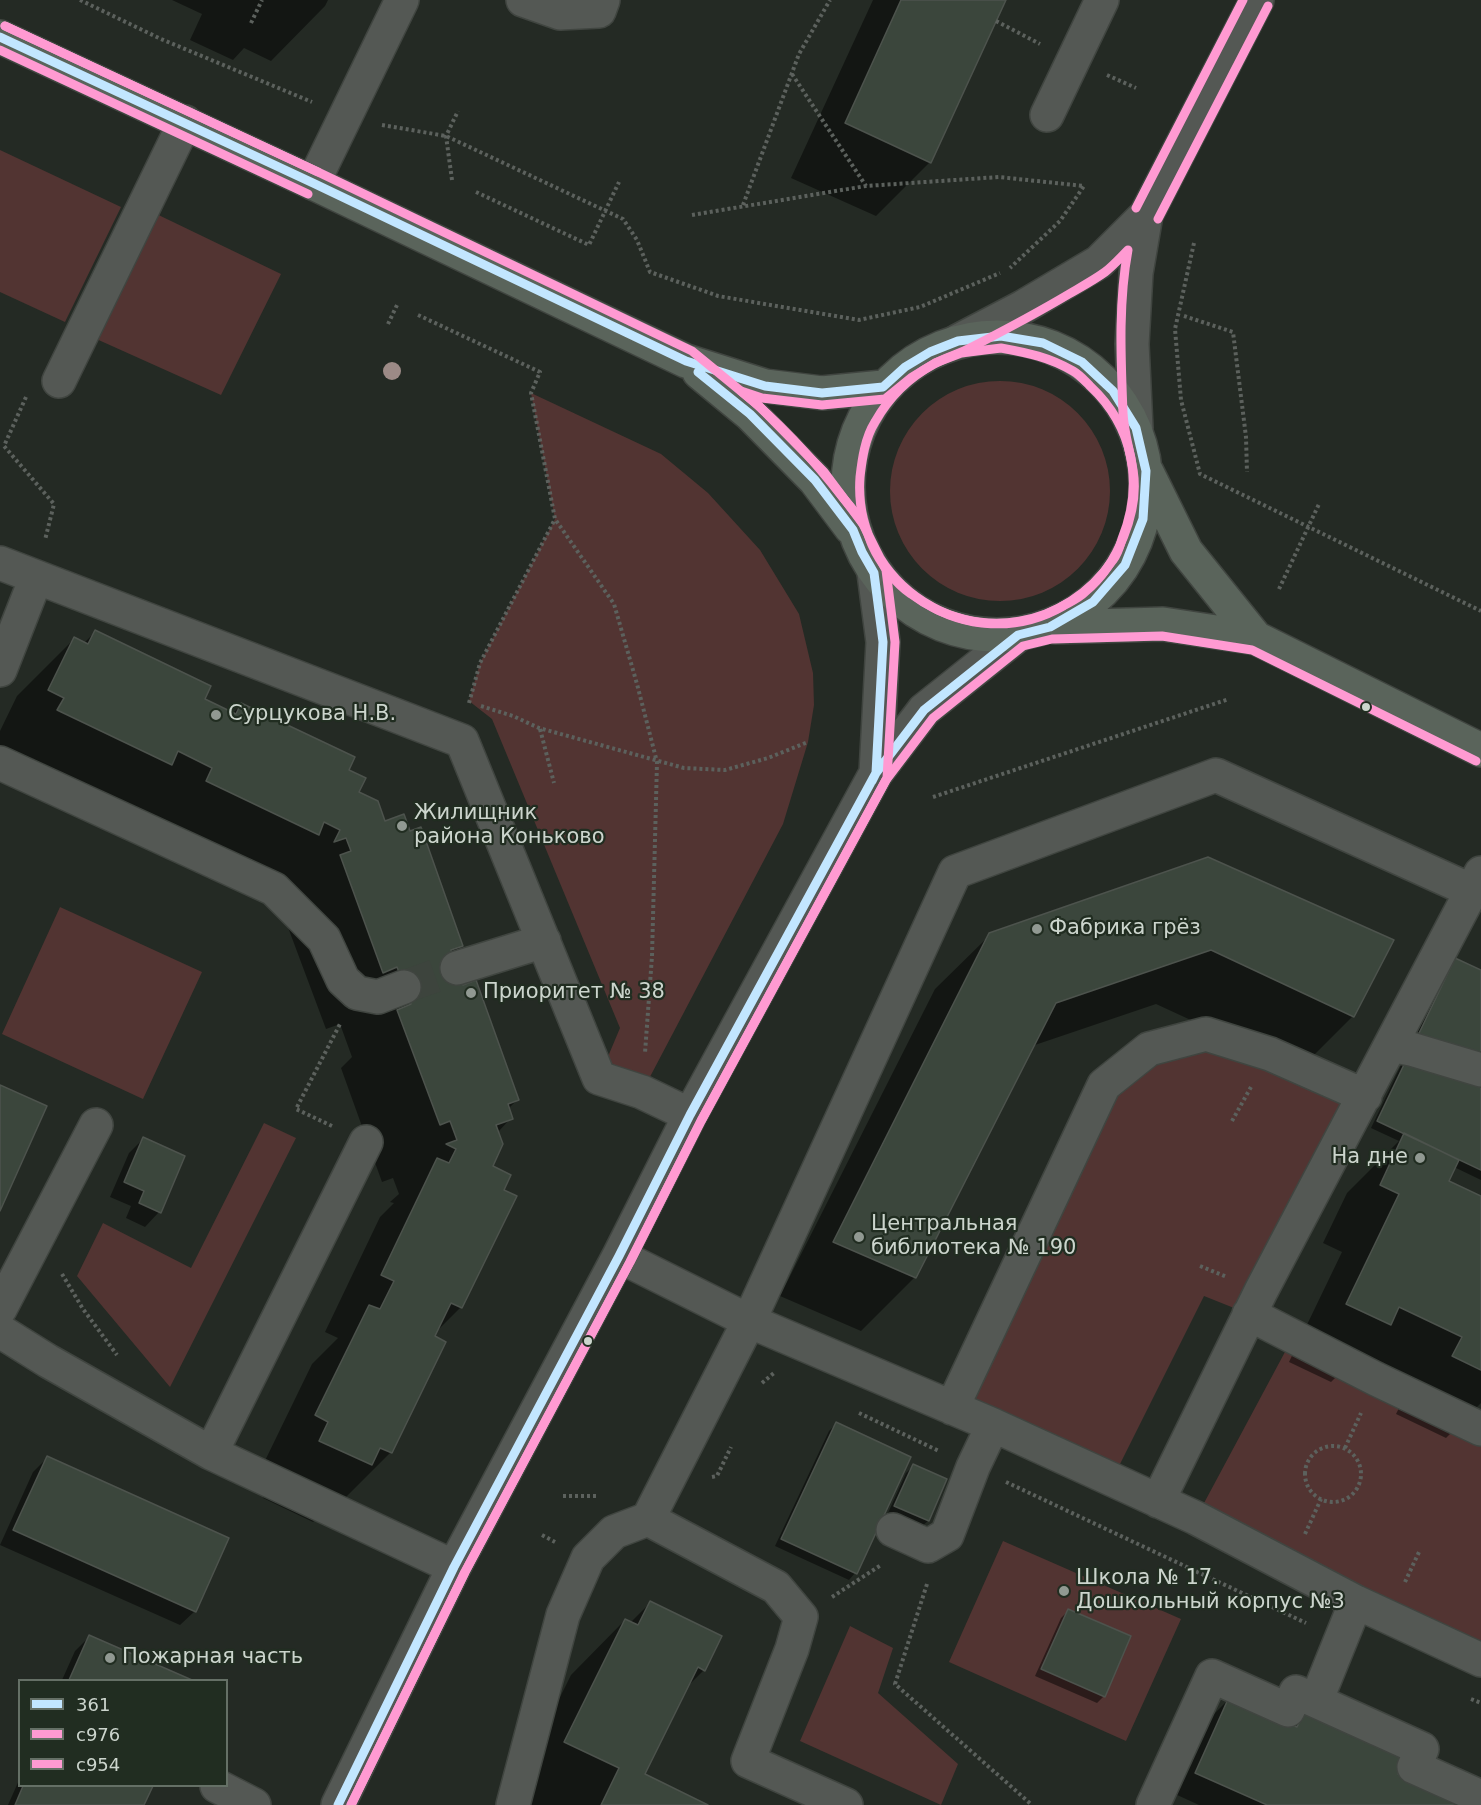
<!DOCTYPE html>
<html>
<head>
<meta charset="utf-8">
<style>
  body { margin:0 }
  #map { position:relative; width:1481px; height:1805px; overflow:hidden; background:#242a24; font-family:"DejaVu Sans",sans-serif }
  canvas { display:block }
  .legend { position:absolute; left:18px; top:1679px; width:210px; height:108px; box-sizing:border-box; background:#212d21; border:2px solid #657066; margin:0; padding:8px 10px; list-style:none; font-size:18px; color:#ccd5cd }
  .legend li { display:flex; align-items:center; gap:12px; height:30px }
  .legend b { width:30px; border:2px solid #657066 }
</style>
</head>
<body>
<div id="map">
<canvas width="1481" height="1805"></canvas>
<ul class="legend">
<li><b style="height:8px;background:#c2e6ff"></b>361</li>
<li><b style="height:8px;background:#ff9ad2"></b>с976</li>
<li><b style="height:8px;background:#ff9ad2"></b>с954</li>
</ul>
</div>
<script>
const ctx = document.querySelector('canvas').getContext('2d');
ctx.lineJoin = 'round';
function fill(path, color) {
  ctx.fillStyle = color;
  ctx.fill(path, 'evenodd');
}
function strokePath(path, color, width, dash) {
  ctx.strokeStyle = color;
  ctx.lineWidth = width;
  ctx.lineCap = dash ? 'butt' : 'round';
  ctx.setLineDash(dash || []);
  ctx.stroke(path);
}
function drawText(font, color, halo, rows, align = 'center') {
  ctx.font = font + ' "DejaVu Sans",sans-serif';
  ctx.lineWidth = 4.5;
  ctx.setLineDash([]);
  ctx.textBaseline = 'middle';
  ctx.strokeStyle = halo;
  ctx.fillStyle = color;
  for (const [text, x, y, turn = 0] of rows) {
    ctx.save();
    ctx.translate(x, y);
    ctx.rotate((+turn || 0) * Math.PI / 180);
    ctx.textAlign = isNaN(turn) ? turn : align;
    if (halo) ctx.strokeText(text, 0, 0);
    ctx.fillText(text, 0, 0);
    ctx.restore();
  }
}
const green = new Path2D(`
  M0,150L121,207L65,322L0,292Z
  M144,208L281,274L221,395L83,333Z
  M890 491a110 110 0 1 1 220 0a110 110 0 1 1-220 0Z
  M531,393L661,454L708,493L760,550L799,614L813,673L814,705L808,742L783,824L642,1092L599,1078L620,1028L492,719L469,701L480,663L555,519Z
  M60,907L202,972L143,1099L2,1034Z
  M1206,1034L1365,1096L1249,1314L1204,1296L1112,1480L952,1408L1104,1085Z
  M264,1123L296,1138L170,1387L77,1276L103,1223L191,1268Z
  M1293,1337L1481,1429V1660L1196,1518Z
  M1003,1541L1181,1619L1126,1741L949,1662Z
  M850,1626L893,1648L878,1693L958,1764L941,1805L800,1741Z`);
const shadow = new Path2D(`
  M172,0H328L325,6L271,61L244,48L233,60L190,40L202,14Z
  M873,0H1004L930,162L876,216L791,178Z
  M95,632L203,699L232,714L241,705L347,771L357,793L384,823L461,946L452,956L462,986L517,1100L508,1109L511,1118L498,1132L461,1307L434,1334L391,1452L333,1510L328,1507L313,1522L263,1498L272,1479L259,1473L312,1364L338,1338L325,1332L380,1217L394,1203L390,1202L399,1194L393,1178L382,1182L341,1068L352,1057L340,1024L326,1029L283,914L284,888L0,752V731L17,696L74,639L84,643Z
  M1208,859L1353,1016L1299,1070L1156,1004L1032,1046L915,1277L861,1331L780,1296L935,989L990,935Z
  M1455,960L1481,972V1180L1454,1167L1447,1182L1481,1198V1403L1446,1438L1396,1414L1405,1396L1346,1367L1331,1382L1289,1362L1342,1252L1323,1243L1347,1193L1399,1141L1371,1128L1448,967Z
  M143,1139L159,1212L145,1227L126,1218L131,1206L110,1197L129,1153Z
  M836,1424L909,1458L855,1573L849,1580L775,1546L829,1431Z
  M47,1458L195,1611L180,1625L0,1545L33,1472Z
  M913,1466L945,1480L928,1521L921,1527L888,1513L906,1473Z
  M650,1603L704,1670L685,1689L643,1775L705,1805H529L511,1796L571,1675L625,1620L630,1623Z
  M1068,1611L1104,1696L1097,1703L1035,1676L1061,1618Z
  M89,1637L189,1680H62L75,1651Z
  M1230,1698L1305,1711L1396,1775L1463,1805H1199L1175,1794L1208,1720Z
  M20,1778V1786H151L143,1805H8Z`);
const building = new Path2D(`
  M901,0H1006L931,163L845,123Z
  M95,630L211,686L205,699L236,714L241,703L355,757L349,770L366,778L359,792L378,801L385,821L404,814L410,831L421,827L463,946L451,950L463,985L476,980L519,1100L508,1104L513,1119L496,1125L503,1144L493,1166L511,1175L504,1190L517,1196L462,1308L451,1303L435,1336L446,1342L392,1453L380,1448L372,1465L319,1441L328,1422L315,1415L369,1305L380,1309L394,1281L381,1275L437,1158L449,1163L456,1149L446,1144L457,1140L450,1121L440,1125L397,1010L411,1004L397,967L383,973L340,855L351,851L346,838L334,842L340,830L324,822L319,835L206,781L212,768L178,751L172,765L57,710L64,698L48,690L74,637L88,644Z
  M1208,857L1394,940L1354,1017L1211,950L1056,1003L916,1278L833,1242L989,933Z
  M1455,958L1481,970V1170L1377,1121Z
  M0,1085L47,1106L0,1211Z
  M1404,1133L1459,1160L1449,1181L1481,1196V1370L1452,1356L1462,1337L1399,1307L1391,1325L1346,1304L1399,1194L1380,1185Z
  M143,1137L185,1156L161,1213L139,1203L144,1191L124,1182Z
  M836,1422L911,1457L857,1574L781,1539Z
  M47,1456L229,1538L196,1612L13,1530Z
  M913,1464L947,1479L929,1521L894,1506Z
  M650,1601L722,1636L705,1671L698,1667L645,1774L708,1805H601L619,1768L564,1742L625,1619L638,1625Z
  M1068,1609L1131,1636L1105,1697L1041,1669Z
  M89,1635L192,1680H69Z
  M1229,1697L1297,1727L1305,1710L1406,1755L1398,1774L1466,1805H1267L1195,1773Z
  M23,1786H153L144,1805H15Z`);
const minorTunnel = new Path2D(`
  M404,987L457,968`);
const path = new Path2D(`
  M80,0L161,39L312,102
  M996,21L1040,44
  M251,23L262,0
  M792,74L866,186
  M1107,75L1136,88
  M382,125L446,136L623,219L637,240L650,272L718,296L859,320L920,307L1000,273
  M452,180L446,136L458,111
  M476,192L589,245L619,182
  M743,205L799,54L830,0
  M692,215L866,186L999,177L1084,186L1060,221L1010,268
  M1194,243L1175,329L1181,400L1200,474L1481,611
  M418,315L540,372L531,393L555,519L614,604L637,684L657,762L652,956L645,1053
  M1184,316L1233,332L1246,437L1247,472
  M388,324L397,305
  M26,397L4,446L54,504L45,540
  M1279,589L1319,504
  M469,703L480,663L555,519
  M481,706L513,716L539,728L684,768L725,770L768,758L808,742
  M540,729L554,783
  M933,797L1229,699
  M1232,1121L1251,1087
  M332,1126L296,1109L340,1024
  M1200,1266L1227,1277
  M62,1274L83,1309L117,1355
  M762,1383L774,1373
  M859,1413L939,1451
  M1305 1474a28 28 0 1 1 56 0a28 28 0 1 1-56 0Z
  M1345,1448L1361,1413
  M712,1477L717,1476L731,1447
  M1006,1482L1306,1623
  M563,1496H598
  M1305,1534L1321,1499
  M542,1535L555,1542
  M1405,1582L1419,1552
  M927,1584L895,1684L1032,1805
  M832,1597L881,1565
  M1471,1699L1481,1703`);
const minor = new Path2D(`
  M523,0L560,13L599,11L603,0
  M1047,115L1102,0
  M313,183L402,0
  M958,341L1023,307L1099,262L1146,215L1257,0
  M59,381L185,122
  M1136,428L1132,344L1136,273L1146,215
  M0,563L462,741L599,1078L642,1092L690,1115
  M874,573L883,642L876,773
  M0,670L36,578
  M0,763L274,889L324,939L343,980L357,993L378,997L404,987
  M457,968L544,941
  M1391,1045L1411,1049L1481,1070
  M619,1256L749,1321L993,1425L1196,1518L1356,1602L1481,1660
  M0,1309L96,1125
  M1249,1314L1376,1379L1481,1429
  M0,1331L48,1361L211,1453L454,1567
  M952,1408L1104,1085L1149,1049L1206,1034L1270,1054L1365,1096
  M211,1453L366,1142
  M1158,1501L1261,1291L1481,873
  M648,1519L749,1321L955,872L1216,775L1472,891
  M893,1530L928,1546L947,1535L973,1467L993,1425
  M1316,1701L1356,1602
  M217,1786L254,1805
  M338,1805L454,1567L619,1256L690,1115L876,773L924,710L1018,635
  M513,1805L563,1615L588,1558L614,1532L648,1519L776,1587L801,1617L792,1649L748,1761L846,1805
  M1153,1805L1212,1676L1288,1710L1296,1692L1422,1749L1414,1767L1481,1797`);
const major = new Path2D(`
  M0,37L313,183L686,361L765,386L822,393L883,387
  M848 486a149 149 0 1 1 298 0a149 149 0 1 1-298 0Z
  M699,372L750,414L815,480L851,528
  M1147,472L1186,551L1256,638
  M1055,627L1163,624L1256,638L1481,750`);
const bus1 = new Path2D(`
  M0,37L313,183L686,361L765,386L822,393L883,387L905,367L930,352L958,341L1001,336L1043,343L1082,362L1113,391L1136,428L1146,471L1143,519L1125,565L1093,602L1050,627L1018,635L924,710L876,773L690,1115L619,1256L454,1567L338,1805
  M698,372L750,414L815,480L853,530L862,552L874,573L883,642L876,773L872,781`);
const bus2 = new Path2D(`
  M5,26L318,172
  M0,50L308,194
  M1001,348C1028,353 1049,357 1073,371C1080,375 1085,381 1090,386C1134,427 1144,484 1122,539C1120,546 1118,554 1113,560C1066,628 978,644 911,594C895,583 880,563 872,545C869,538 867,530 863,524C858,515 851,507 844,499C814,460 779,422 741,391L762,398L822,405L885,399L912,377L935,363L961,353Z
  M351,1805L465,1572L630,1262L701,1121L886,780L933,718L1023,646L1052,639L1162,636L1252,650L1476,761`);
const bus3 = new Path2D(`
  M5,26L318,172L692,351L759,406L824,472L863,524L886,570L895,642L887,778L701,1121L630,1262L465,1572L351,1805
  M1136,208L1243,0
  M1158,219L1268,6
  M1128,250C1118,304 1121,359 1123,413C1124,433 1130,450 1133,470C1140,511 1117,566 1085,592C1079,598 1070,602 1063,606C970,660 852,584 860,477C862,459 865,438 875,422C889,397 908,378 934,364C946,357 960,354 972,347C1005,330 1037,313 1069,294C1081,287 1094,280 1105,272C1113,266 1121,257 1128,250Z`);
const trees = [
  [392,371]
];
const markers = [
  [1366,707,5,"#ccd5cd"],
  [216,715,6,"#919992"],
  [402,826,6,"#919992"],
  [1037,929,6,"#919992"],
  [471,993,6,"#919992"],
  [1420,1158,6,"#919992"],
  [859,1237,6,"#919992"],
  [588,1341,5,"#ccd5cd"],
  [1064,1591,6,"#919992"],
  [110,1658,6,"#919992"]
];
const poiNames = [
  ["Сурцукова Н.В.",228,715],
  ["Жилищник",414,814],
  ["района Коньково",414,838],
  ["Фабрика грёз",1049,929],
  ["Приоритет № 38",483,993],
  ["На дне",1408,1158,"right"],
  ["Центральная",871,1225],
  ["библиотека № 190",871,1249],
  ["Школа № 17.",1076,1579],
  ["Дошкольный корпус №3",1076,1603],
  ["Пожарная часть",122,1658]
];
fill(green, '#523432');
fill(shadow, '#0007');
fill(building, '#3b463c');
strokePath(building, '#4d534d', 1.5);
strokePath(minorTunnel, '#3d443d', 33, [33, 16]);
strokePath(minor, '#404540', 36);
strokePath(major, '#404540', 36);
strokePath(path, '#5c615d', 4, [3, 3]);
strokePath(minor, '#545854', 33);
strokePath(major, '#5a645b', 33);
strokePath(bus1, '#c2e6ff', 9);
strokePath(bus2, '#ff9ad2', 9);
strokePath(bus3, '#ff9ad2', 9);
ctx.fillStyle = '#9c8a86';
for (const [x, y] of trees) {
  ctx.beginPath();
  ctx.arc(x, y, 9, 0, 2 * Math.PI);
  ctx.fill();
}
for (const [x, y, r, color] of markers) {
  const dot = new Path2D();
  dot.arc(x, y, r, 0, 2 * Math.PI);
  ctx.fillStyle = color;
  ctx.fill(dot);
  strokePath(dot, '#212d21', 2);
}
drawText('21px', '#ccd5cd', '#212d21', poiNames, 'left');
</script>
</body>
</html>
